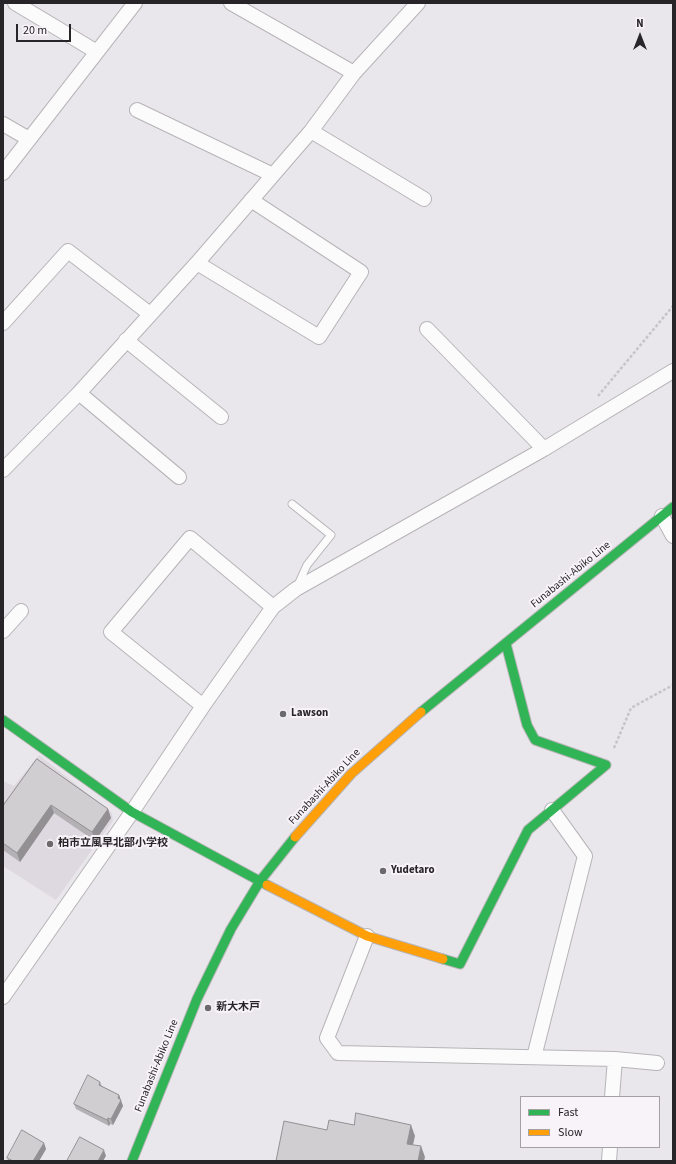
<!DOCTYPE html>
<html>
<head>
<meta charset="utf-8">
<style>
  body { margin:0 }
  #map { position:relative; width:676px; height:1164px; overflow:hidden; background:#e9e7eb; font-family:"Source Sans 3",sans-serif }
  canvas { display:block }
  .frame { position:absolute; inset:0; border:4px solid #272527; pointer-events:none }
  .legend { position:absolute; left:520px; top:1096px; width:140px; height:52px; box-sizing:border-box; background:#f7f3f9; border:1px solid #a4a1a5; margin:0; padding:5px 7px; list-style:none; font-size:12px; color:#272527 }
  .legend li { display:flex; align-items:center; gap:8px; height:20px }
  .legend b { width:20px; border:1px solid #a4a1a5 }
  .north { position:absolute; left:620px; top:16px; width:40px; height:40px; -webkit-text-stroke:3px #f7f3f9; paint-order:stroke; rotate:0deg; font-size:11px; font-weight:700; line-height:16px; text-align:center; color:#272527 }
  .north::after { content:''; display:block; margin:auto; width:14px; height:18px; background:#272527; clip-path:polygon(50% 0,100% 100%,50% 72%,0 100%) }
  .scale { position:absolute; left:16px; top:24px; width:55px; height:18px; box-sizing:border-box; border:2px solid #272527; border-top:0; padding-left:5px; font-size:12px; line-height:14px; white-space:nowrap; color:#272527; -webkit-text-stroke:3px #f7f3f9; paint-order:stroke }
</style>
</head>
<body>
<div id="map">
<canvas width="676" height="1164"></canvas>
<div class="frame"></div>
<ul class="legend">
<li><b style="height:5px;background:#30b455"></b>Fast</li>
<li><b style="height:5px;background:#ff9f0a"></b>Slow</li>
</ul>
<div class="north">N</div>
<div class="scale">20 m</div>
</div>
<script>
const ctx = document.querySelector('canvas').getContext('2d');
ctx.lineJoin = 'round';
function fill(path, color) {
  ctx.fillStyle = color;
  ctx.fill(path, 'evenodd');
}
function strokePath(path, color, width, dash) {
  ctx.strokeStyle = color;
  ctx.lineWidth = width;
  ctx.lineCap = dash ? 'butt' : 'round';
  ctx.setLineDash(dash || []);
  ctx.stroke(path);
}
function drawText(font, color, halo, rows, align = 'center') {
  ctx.font = font + ' "Source Sans 3","Noto Sans JP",sans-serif';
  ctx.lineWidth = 4;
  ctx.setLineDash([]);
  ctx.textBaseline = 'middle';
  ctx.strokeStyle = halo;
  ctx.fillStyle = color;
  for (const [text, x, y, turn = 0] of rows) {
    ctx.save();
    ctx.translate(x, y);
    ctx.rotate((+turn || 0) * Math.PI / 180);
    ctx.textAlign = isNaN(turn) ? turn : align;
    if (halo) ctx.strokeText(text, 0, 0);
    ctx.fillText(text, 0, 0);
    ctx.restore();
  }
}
const built = new Path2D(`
  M39,755L112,813L113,821L56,900L3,866V781L14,786Z`);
const path = new Path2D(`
  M598,396L673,306
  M614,748L631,708L673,685`);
const lane = new Path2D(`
  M292,504L331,535L307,565L297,587`);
const street = new Path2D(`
  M15,3L97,52
  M231,3L354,73
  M137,110L273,175
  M3,124L29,139
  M311,131L424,199
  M3,173L135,3
  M197,263L319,337L361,272L251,200
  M3,323L68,251L150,314
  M427,329L544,449
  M126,340L221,417
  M79,393L179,477
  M3,470L79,393L197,263L311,131L354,73L418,3
  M662,516L673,536
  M3,631L21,611
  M203,706L111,632L190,538L273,607
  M367,936L327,1038L338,1053L615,1059L657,1063
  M3,997L132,812L203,706L273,607L296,589L544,449L673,371
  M534,1057L585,856L552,810
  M612,1097L615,1059
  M609,1161L610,1147`);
const fast = new Path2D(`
  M421,712L673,507
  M3,720L132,812L267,885
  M443,959L460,964L528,830L606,765L535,740L527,725L506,644
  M132,1161L197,999L231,929L260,881L295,837`);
const slow = new Path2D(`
  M295,837L351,774L421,712
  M267,885L367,936L443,959`);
const wall = new Path2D(`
  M37,759L108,809L111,818L95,841L54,813L20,862L3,850V806Z
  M100,1082L102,1086L119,1095L123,1106L113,1125L110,1124L109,1126L76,1109L74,1104Z
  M44,1143L46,1149L39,1161H8L7,1158Z`);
const shadedWall = new Path2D(`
  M51,805L54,813L20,862L17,853Z
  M108,809L111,818L95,841L92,832Z
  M119,1095L123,1106L113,1125L111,1119Z
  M108,1118L110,1124L109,1126L107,1120Z
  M411,1125L415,1136L411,1154L407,1144Z
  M44,1143L46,1149L39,1161H33Z
  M421,1146L425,1157L424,1161H418Z
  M104,1150L106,1156L103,1161H98Z`);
const building = new Path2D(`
  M37,759L108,809L92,832L51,805L17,853L3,843V806Z
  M88,1075L100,1082L99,1085L119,1095L118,1098L121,1100L111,1119L108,1118L107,1120L74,1104Z
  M356,1113L411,1125L407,1144L421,1146L418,1161H276L284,1121L327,1130L329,1120L354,1125Z
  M22,1130L44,1143L33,1161H13L7,1158Z
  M80,1137L104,1150L98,1161H67Z`);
const markers = [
  [283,714,4,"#6b696c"],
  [50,844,4,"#6b696c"],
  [383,871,4,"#6b696c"],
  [208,1008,4,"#6b696c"]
];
const streetNames = [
  ["Funabashi-Abiko Line",571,575,-39],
  ["Funabashi-Abiko Line",325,787,-47],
  ["Funabashi-Abiko Line",157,1066,-68]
];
const poiNames = [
  ["Lawson",291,714],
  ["柏市立風早北部小学校",58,844],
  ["Yudetaro",391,871],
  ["新大木戸",216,1008]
];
fill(built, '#ded9e1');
strokePath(lane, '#b6b4b7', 9);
strokePath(street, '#b6b4b7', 16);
strokePath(fast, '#b6b4b7', 11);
strokePath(slow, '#b6b4b7', 11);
strokePath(path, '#c6c5c6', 2.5, [3, 2]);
strokePath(lane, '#fcfbfc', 7);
strokePath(street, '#fcfbfc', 14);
strokePath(fast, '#30b455', 9);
strokePath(slow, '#ff9f0a', 9);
fill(wall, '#b3b1b4');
fill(shadedWall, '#929092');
fill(building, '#d0ced1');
strokePath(building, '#929092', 1);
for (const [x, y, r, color] of markers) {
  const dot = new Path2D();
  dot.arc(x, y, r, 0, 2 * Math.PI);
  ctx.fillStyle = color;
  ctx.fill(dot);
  strokePath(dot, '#f7f3f9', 1.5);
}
drawText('11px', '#272527', '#f7f3f9', streetNames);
drawText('bold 11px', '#272527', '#f7f3f9', poiNames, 'left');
</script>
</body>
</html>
